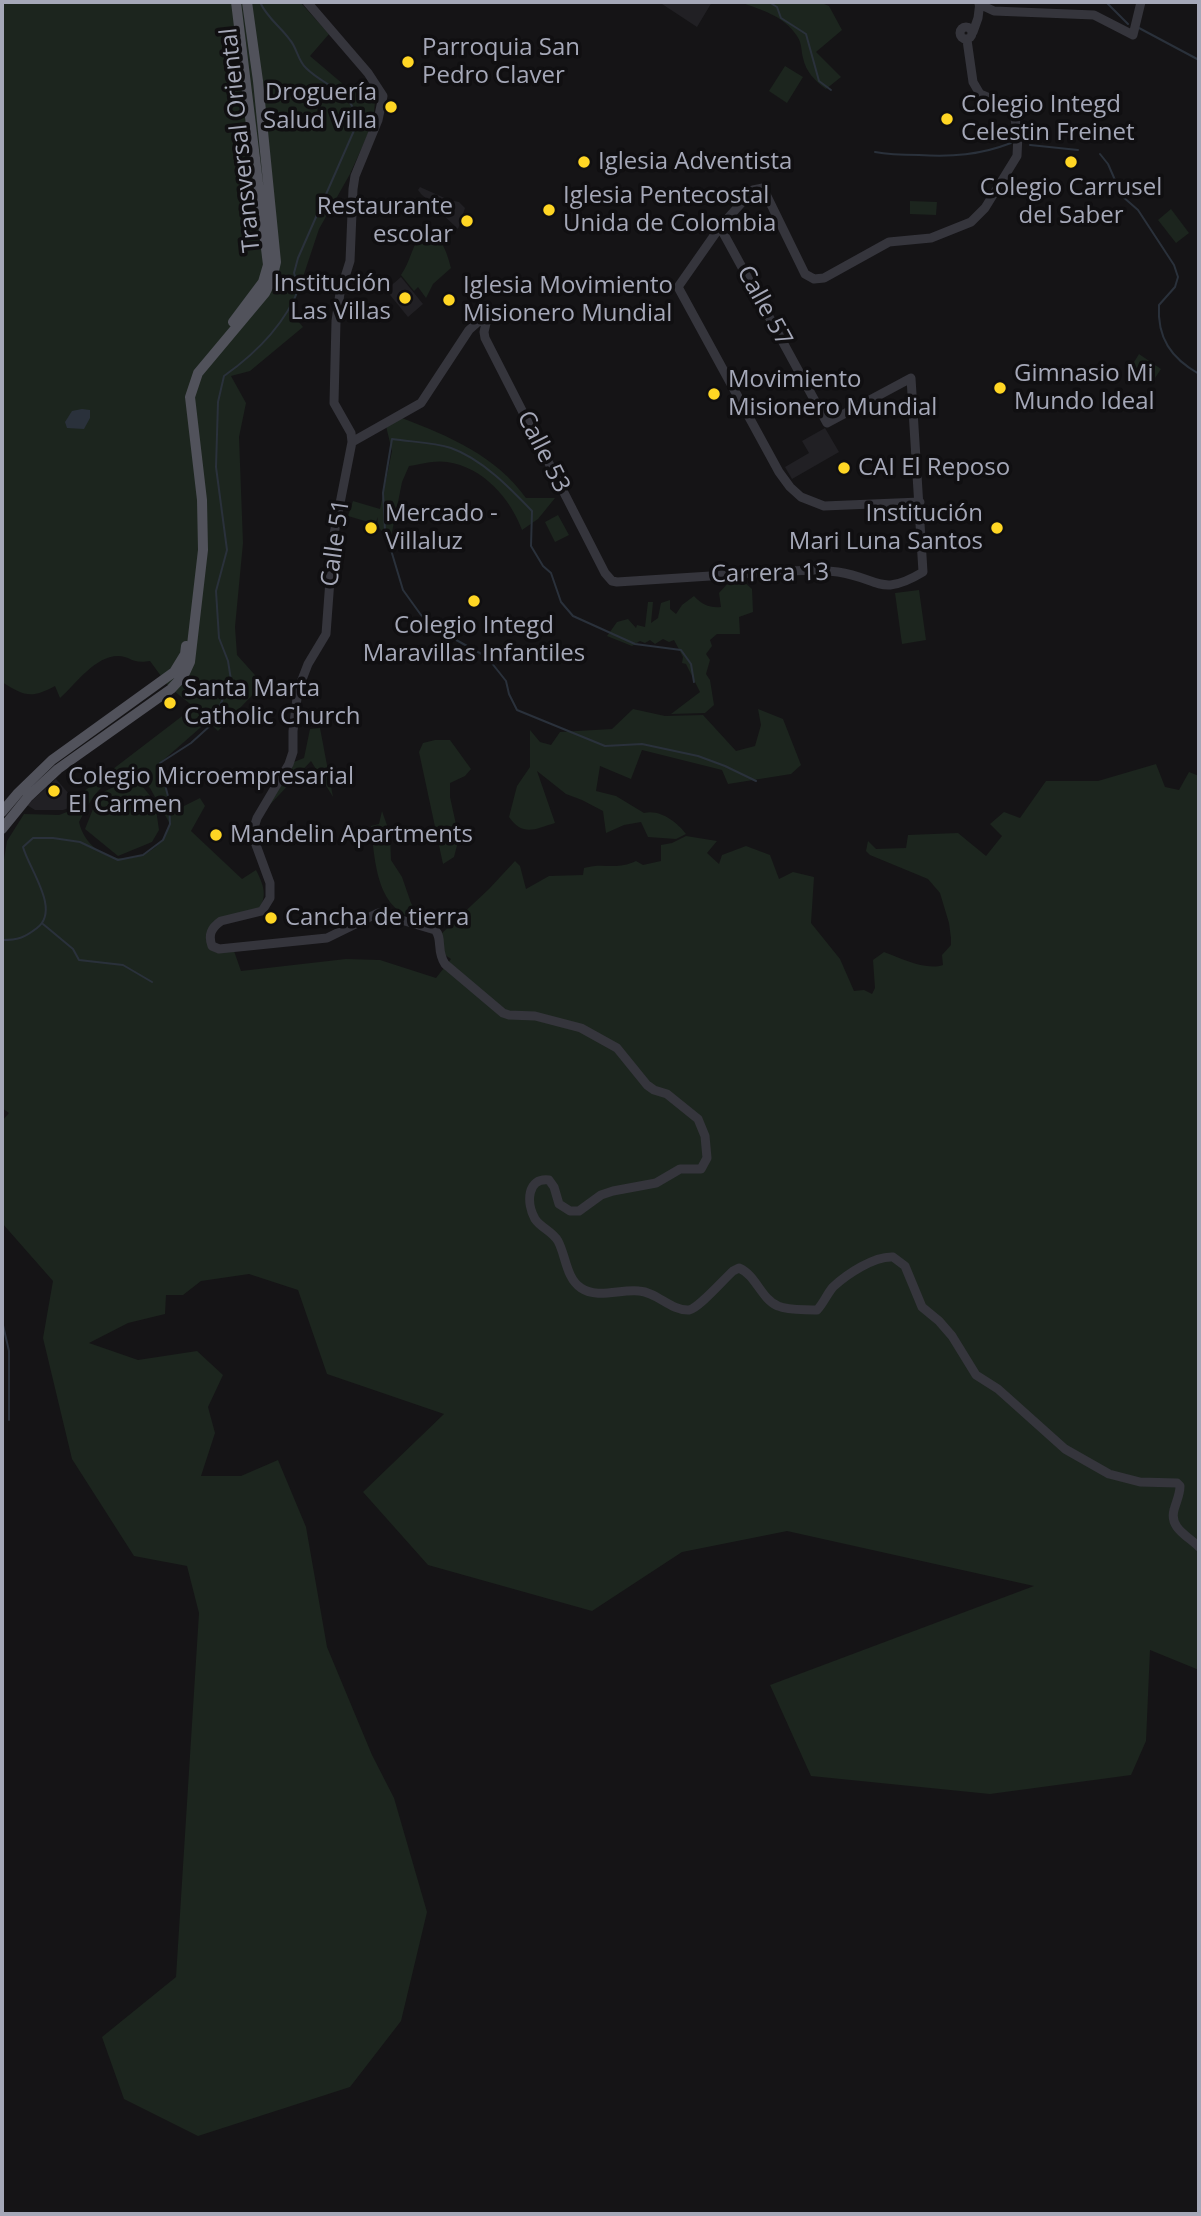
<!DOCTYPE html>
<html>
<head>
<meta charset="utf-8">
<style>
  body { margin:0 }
  #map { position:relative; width:1201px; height:2216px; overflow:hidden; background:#151416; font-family:"Open Sans",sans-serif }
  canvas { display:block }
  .frame { position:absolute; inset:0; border:4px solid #a5a8b8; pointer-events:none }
</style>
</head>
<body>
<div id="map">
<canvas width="1201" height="2216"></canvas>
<div class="frame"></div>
</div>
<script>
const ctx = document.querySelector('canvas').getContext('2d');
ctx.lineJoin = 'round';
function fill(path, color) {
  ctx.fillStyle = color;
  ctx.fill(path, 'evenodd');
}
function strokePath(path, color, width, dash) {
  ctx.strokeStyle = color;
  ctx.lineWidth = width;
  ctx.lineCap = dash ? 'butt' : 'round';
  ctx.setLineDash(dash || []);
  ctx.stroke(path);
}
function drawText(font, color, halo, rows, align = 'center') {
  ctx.font = font + ' "Open Sans",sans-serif';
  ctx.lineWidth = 7;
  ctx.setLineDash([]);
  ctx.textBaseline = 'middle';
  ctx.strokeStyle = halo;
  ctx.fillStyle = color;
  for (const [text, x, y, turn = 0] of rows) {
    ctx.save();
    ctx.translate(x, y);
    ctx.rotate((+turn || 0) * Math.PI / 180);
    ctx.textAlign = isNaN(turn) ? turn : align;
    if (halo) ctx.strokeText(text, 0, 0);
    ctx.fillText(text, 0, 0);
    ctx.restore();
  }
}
const built = new Path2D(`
  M659,2H712L697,27Z
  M420,187L449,200L459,202L465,208L458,229L421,194L418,190Z
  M401,277L423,304L408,317L386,290Z
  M825,428L839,452L792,479L785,467L809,453L802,441Z
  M56,779L77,803L74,806L63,810H35L27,805Z`);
const green = new Path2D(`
  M2,2H300L329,34L310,56L350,90L362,80L371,90L375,102L373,123L350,174L319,229L291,313L303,327L250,371L231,376L246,403L239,437L243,543L235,627L237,655L263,684L218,731L208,721L160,763L157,770L164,781L169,800L182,807L200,798L205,806L191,831L242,879L256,870C263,884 268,895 259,909L220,918L209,948L217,953L234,951L241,971L346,959L380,960L436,978L451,959L445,955L441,934L489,889L515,861L520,866L526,889L549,876L583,875L584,868C605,862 615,871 636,861L643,865L661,861V845L672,843L686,836L717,841L707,853L719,864L722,855L746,846L770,855L779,879L793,872L814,877L811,923L840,959L854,991L864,990L872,994L875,988L873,960L884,952C900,958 926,971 943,965L942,955L951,945V938L949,923L940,893L928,879L870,855L866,851L868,841L876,849L906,848L908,835L958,833L986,856L1002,836L990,824L1004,812L1020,818L1046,781H1098L1156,764L1165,787L1179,790L1189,772L1199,776V1670L1150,1650L1146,1741L1131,1775L990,1794L811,1776L770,1685L1034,1586L787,1531L682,1552L592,1611L428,1565L363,1492L444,1414L327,1374L298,1290L249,1274L201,1281L183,1295H166L165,1314L128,1323L89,1343L138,1360L197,1351L223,1375L208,1407L215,1433L201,1476H241L278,1460L306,1527L327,1647L372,1755L394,1798L427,1912L401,2021L350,2087L198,2136L124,2099L102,2037L176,1977L199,1613L187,1566L134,1556L72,1459L43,1338L53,1281L2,1223V1121L9,1113L2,1108V871L7,841L24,814L59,815L75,809L83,792L194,707L169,687L150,661C130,664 131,656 118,656C95,656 76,684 60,698L55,686C31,699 24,696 2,682ZM137,773L150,788L170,824C168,829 166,835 163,839C138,872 88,861 79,822C96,791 100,780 137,773Z
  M740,2H819L829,6L842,30L816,52L841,77L826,89C815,81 806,72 803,58C801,50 802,43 797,36C783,15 761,10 740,2Z
  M785,66L803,77L787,103L769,91Z
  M910,201L937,202L936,215L910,214Z
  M1171,209L1189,233L1176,243L1158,220Z
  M425,232C442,235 447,253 451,268L433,284L426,298L418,287L414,291L401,275C410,262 412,247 421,233Z
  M1139,354L1161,369L1153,381L1131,367Z
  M402,418C449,436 496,456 526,498H555L538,519L522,530C510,498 483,467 447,462C435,460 421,464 409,466L402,482L391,537H386L377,525L378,517L375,524L348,516L353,501L380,509L392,451L386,426Z
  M558,515L569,535L555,542L545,522Z
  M730,581H743L752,589L753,612L739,617L740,634H717L710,640L712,646L706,654L710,660L706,674L710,680L714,705L705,713L671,714L700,692L686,664L682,663L683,657L674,640L669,642L663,639L655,644L650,640L645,643L640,641L632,646L607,636L617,622L628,619L636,628L637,625L645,627L648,602H653L651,623L658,618L661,603L670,600V609L676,614L682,605L694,596C702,605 710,608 721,607L719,593Z
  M919,590L926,640L902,644L895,593Z
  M633,709L665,716L703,715L736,751L755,746L761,725L758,709L783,719L801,765L791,774L728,784L722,770L642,750L631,779L600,766L596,791L616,796L644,813C660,809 677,822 686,834L676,839L648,837L641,822L624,825L606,833L603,811L582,800L566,794L537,771L555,823C535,829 523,837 509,817L517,786L530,767V730L540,742L551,745L560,732L612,729Z
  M320,728L333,797L311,761L263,812L294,762L304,758L310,729Z
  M435,740H450L471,769L465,776L450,783V797L459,838L454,857L443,864L419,752L423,743Z
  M135,777L155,802L159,830L152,842L118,856L85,829L99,794Z
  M382,811L390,834L391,860L402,877L411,903L421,920C376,913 375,861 371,826L379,824Z`);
const water = new Path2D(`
  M82,409L90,410V418L84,429L67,428L65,422L72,411Z`);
const stream = new Path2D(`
  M769,2L777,7L781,18L806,34L819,81L831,90
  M1106,2L1128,24
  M1139,28L1199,60
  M1030,145L1078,150
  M875,152C890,155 904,155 919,155C952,157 980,155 1011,143
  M1100,154L1108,164L1122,196L1138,210L1174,265L1178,277L1175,287L1159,305C1157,338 1171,358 1199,374
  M694,682L691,664L681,650L635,644L573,616L561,602L551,573L543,566L531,546L532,511C510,488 482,459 451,448C433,442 411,442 392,439L383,493L385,530L403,590L421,615L449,636L487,657L506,681L509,694L517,710L605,746L642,744L698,756L725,766L756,781
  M43,924L73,949L79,960L123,965L152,982
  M2,940C18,940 24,938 37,928C61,910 29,869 23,847L33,838H53L80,842L118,860L143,855L163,840L170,824L169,800L164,781L157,771L160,763L191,743L212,724L231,680L228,661L219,638L216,591L227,550L216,467L218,402L224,376C255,354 285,324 299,288L294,273L298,258L356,126C357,91 327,89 306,68C298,61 297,48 290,40C280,26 267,18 260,2
  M2,1321L9,1351V1420`);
const minor = new Path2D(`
  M307,2L368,73L383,96L378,120L355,176L353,189L350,261L340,293L336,321L334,403L351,433L352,442L333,539L326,634L308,664L298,690L293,731V752L289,764L257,818L252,834L270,883V898L262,911L221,921C211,928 208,935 212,946L219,949L327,938L378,913L435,930C443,938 436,951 445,964L503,1013L509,1015L535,1016L581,1028L617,1048L647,1085L654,1090L667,1094L698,1119L705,1136L707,1158L701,1169H680L656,1183L613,1191L601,1195L579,1211H570L559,1204L554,1187L549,1180C527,1177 526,1203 535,1219C541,1228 552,1231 558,1241C566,1256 566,1278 581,1288C597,1299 620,1289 639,1291C657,1292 671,1311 689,1310C699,1308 724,1279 733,1271L739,1268C756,1275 761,1299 778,1306C789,1311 805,1309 817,1310C823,1304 827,1294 833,1287C847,1274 874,1256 893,1257L905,1266L922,1307L939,1321L952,1336L976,1375L998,1389L1065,1449L1109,1474L1140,1482L1177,1483L1180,1486C1180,1495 1176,1502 1174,1510C1169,1528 1188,1536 1199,1547
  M979,4L994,11L1094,15L1133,35L1141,2
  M960 33a6 6 0 1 1 12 0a6 6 0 1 1-12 0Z
  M973,32L978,18L980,2
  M487,319L484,332L485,338L605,573L612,581L617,582C664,579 711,576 757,573C784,572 811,568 838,572C879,578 880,598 923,572L911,378L827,423L720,227
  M352,442L421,403L469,330L478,322L487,319
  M920,502L824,506L801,497L790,487L779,472L678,287L720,227L753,190L763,188L805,274L814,279L824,278L889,242L931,238L971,222L985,208L1017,156L1018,134L1014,114L1008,106L980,94L973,82L967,40`);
const major = new Path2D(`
  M233,322L263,282L268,265L236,2
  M2,812L18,793L52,760L174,672L185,654L186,646
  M2,829L28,797L58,769L171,689L184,675L190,662L203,550L202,500L190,397L198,373L265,293L272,279L276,262L258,81L247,2`);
const markers = [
  [408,62,7,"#ffd624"],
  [391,107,7,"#ffd624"],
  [947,119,7,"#ffd624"],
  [584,162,7,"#ffd624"],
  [1071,162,7,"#ffd624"],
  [549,210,7,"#ffd624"],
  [467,221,7,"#ffd624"],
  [405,298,7,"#ffd624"],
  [449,300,7,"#ffd624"],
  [1000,388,7,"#ffd624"],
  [714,394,7,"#ffd624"],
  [844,468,7,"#ffd624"],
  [371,528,7,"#ffd624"],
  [997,528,7,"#ffd624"],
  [474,601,7,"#ffd624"],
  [170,703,7,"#ffd624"],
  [54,791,7,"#ffd624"],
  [216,835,7,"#ffd624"],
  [271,918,7,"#ffd624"]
];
const poiNames = [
  ["Parroquia San",422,48],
  ["Pedro Claver",422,76],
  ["Droguería",377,93,"right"],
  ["Salud Villa",377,121,"right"],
  ["Colegio Integd",961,105],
  ["Celestin Freinet",961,133],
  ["Iglesia Adventista",598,162],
  ["Colegio Carrusel",1071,188,"center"],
  ["del Saber",1071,216,"center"],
  ["Iglesia Pentecostal",563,196],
  ["Unida de Colombia",563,224],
  ["Restaurante",453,207,"right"],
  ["escolar",453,235,"right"],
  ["Institución",391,284,"right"],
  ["Las Villas",391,312,"right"],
  ["Iglesia Movimiento",463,286],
  ["Misionero Mundial",463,314],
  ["Gimnasio Mi",1014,374],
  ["Mundo Ideal",1014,402],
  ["Movimiento",728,380],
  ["Misionero Mundial",728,408],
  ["CAI El Reposo",858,468],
  ["Mercado -",385,514],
  ["Villaluz",385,542],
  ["Institución",983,514,"right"],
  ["Mari Luna Santos",983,542,"right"],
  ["Colegio Integd",474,626,"center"],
  ["Maravillas Infantiles",474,654,"center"],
  ["Santa Marta",184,689],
  ["Catholic Church",184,717],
  ["Colegio Microempresarial",68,777],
  ["El Carmen",68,805],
  ["Mandelin Apartments",230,835],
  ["Cancha de tierra",285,918]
];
const streetNames = [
  ["Transversal Oriental",241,140,-96],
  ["Calle 57",764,306,61],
  ["Calle 53",543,452,63],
  ["Calle 51",336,543,-82],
  ["Carrera 13",770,574,-1]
];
fill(built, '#212024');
fill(green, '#1c251e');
fill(water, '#2a313b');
strokePath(stream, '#2a313b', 2);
strokePath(minor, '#35353c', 9);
strokePath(major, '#51525b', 10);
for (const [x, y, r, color] of markers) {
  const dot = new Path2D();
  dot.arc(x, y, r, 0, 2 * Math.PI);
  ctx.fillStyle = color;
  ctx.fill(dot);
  strokePath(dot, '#100f11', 2.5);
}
drawText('24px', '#a5a8b8', '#100f11', poiNames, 'left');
drawText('24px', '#a5a8b8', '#100f11', streetNames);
</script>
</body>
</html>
